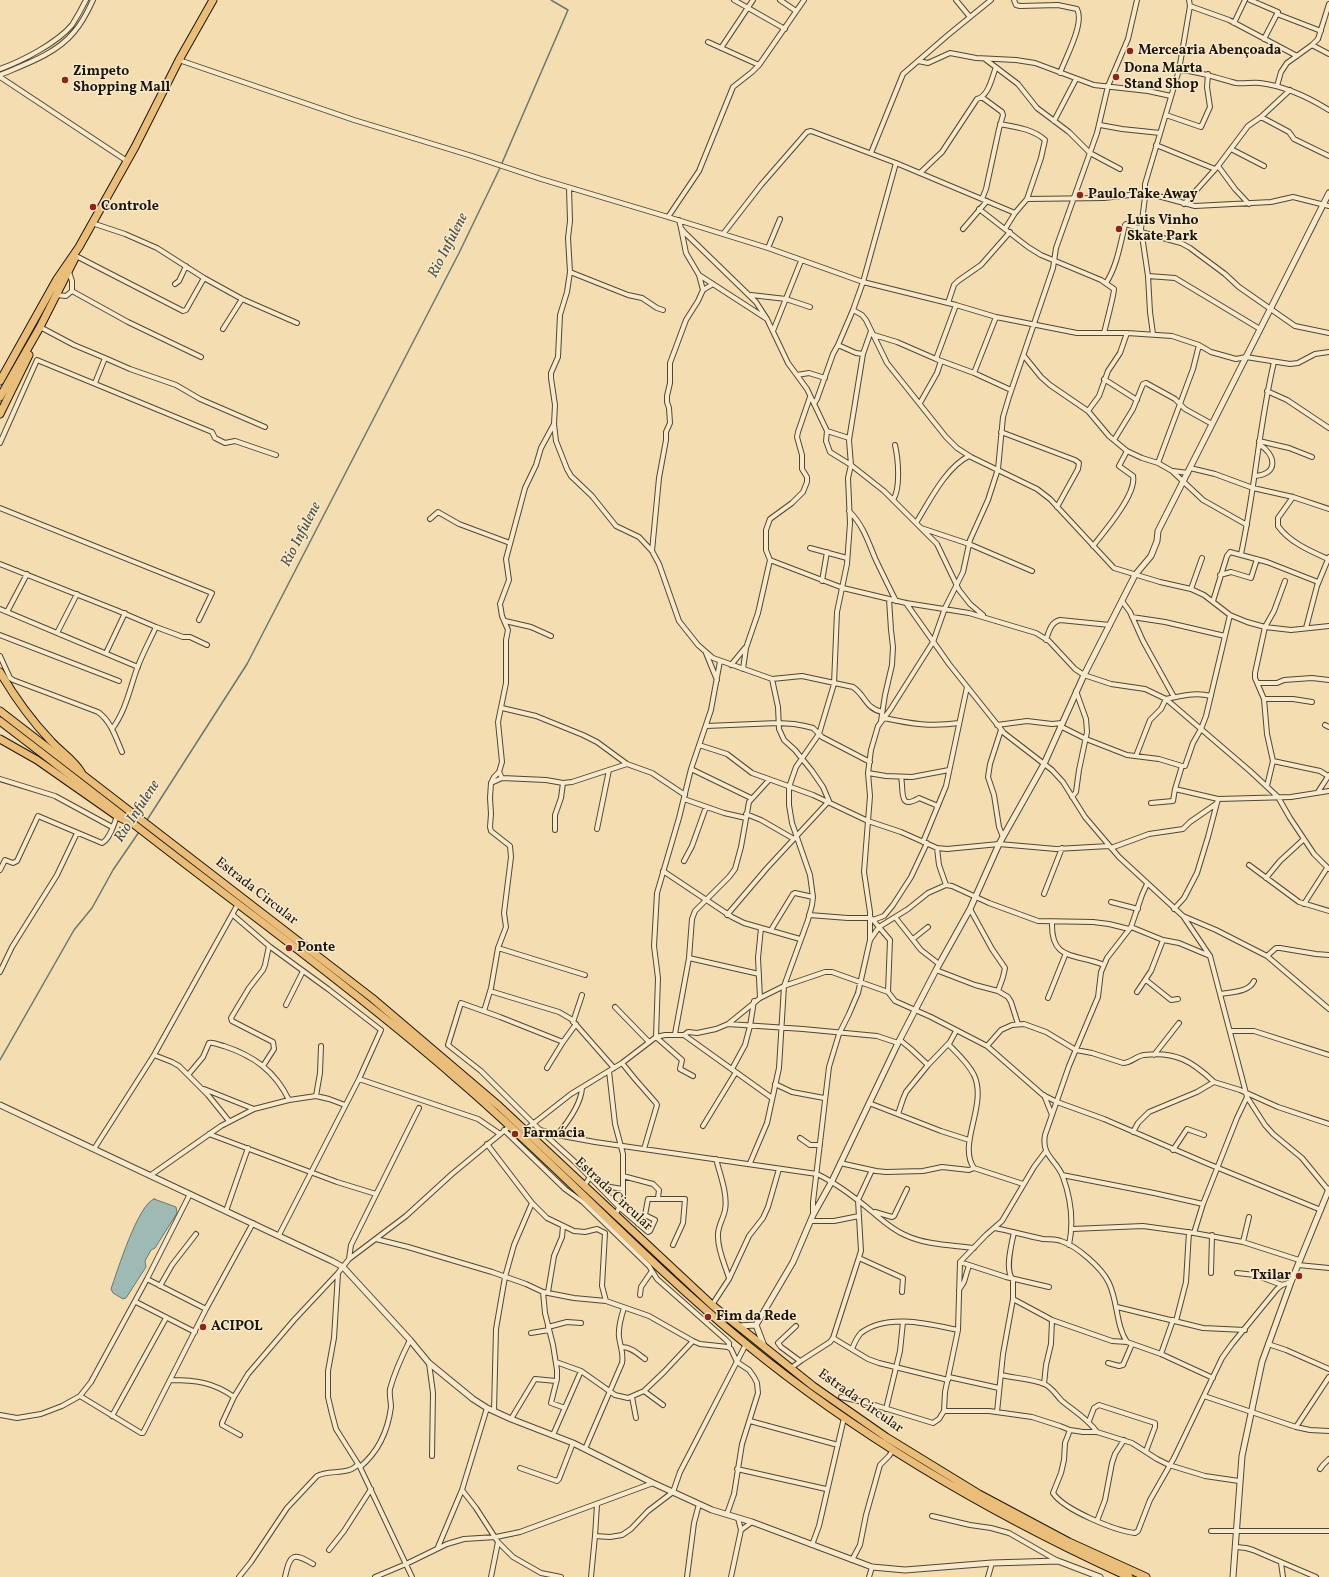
<!DOCTYPE html>
<html>
<head>
<meta charset="utf-8">
<style>
  body { margin:0 }
  canvas { display:block; background:#f3ddb1 }
</style>
</head>
<body>
<canvas width="1329" height="1577"></canvas>
<script>
const ctx = document.querySelector('canvas').getContext('2d');
ctx.lineJoin = 'round';
function fill(path, color) {
  ctx.fillStyle = color;
  ctx.fill(path, 'evenodd');
}
function strokePath(path, color, width, dash) {
  ctx.strokeStyle = color;
  ctx.lineWidth = width;
  ctx.lineCap = dash ? 'butt' : 'round';
  ctx.setLineDash(dash || []);
  ctx.stroke(path);
}
function drawText(font, color, halo, rows, align = 'center') {
  ctx.font = font + ' Vollkorn,serif';
  ctx.lineWidth = 3;
  ctx.setLineDash([]);
  ctx.textBaseline = 'middle';
  ctx.strokeStyle = halo;
  ctx.fillStyle = color;
  for (const [text, x, y, turn = 0] of rows) {
    ctx.save();
    ctx.translate(x, y);
    ctx.rotate((+turn || 0) * Math.PI / 180);
    ctx.textAlign = isNaN(turn) ? turn : align;
    if (halo) ctx.strokeText(text, 0, 0);
    ctx.fillText(text, 0, 0);
    ctx.restore();
  }
}
const water = new Path2D(`
  M154,1199L176,1207L177,1213L155,1248L151,1250L145,1261L146,1267L126,1298L123,1299L113,1293L111,1289C117,1272 138,1204 154,1199Z`);
const stream = new Path2D(`
  M147,820L247,664L459,253L499,170L568,10L551,0
  M0,1060L74,930L92,908L113,870L139,832`);
const minor = new Path2D(`
  M734,0L785,29
  M780,0L796,11
  M956,0L970,17
  M1014,0L1016,5L1020,6L1058,5L1077,9C1085,23 1065,59 1060,73
  M1250,0L1278,12L1264,39
  M1190,6L1229,20L1297,56
  M1277,14L1321,31
  M1234,23L1245,0
  M708,42L759,65
  M1312,45L1329,54
  M721,48L753,0
  M985,59L1018,84L1037,108L1069,132L1090,153L1120,169
  M179,60L354,120L472,156L541,179L668,217L768,248L863,282L956,305L996,317L1077,333H1127L1172,336L1199,345L1211,352L1236,359L1246,357L1290,364L1298,363L1315,354L1329,352
  M918,61L928,63L950,53L976,58L1016,60L1035,63L1094,85L1148,91L1171,96
  M0,69C22,61 57,43 72,25C77,17 82,8 86,0
  M1179,70C1199,71 1216,78 1236,83C1244,84 1252,82 1260,83C1286,86 1308,97 1329,110
  M0,75C26,64 56,54 74,32C82,23 88,11 93,0
  M0,77L127,161
  M1277,86L1281,72L1287,63L1312,45L1318,39L1329,4
  M980,98H983L1002,112L1003,115L999,129L986,189L982,199
  M1166,115L1201,127L1210,107L1207,87L1208,74
  M1261,117L1289,132L1294,139L1329,156
  M1054,121L1076,79
  M1000,124C1016,127 1033,129 1045,140L1041,158L1027,199L1015,213L1005,229
  M1100,125L1122,129L1160,133
  M1156,145L1215,169
  M1231,149L1264,166
  M871,153L903,74L948,35L991,0
  M1218,166L1235,189L1249,204
  M920,173L942,152L977,99C989,96 992,77 996,67
  M569,188L570,221L568,238L570,272L567,292L560,315L558,357L551,373V378L555,405L554,424L556,441L567,469L571,476L592,496L616,526L639,537L652,551L659,564L679,621L698,645L713,658L772,679L802,676L853,687C866,696 865,708 882,712
  M1027,199L1104,198L1147,193L1195,206L1271,202L1293,197L1329,206
  M1184,204L1218,166L1248,126L1261,117L1290,90
  M979,209L1028,247L1041,255L1101,280L1114,289C1114,295 1106,324 1104,333
  M668,217L699,171L733,87L752,72L759,65L804,0
  M679,220L681,228L685,233L756,302L767,319L788,363L807,389L827,431L849,438
  M92,223L125,234L157,248L204,278L242,299L297,323
  M963,229L987,201
  M1141,232L1181,243L1190,248L1225,274L1239,287L1295,326L1329,333
  M723,234L761,185L801,139L807,132L811,131L896,163L1015,213
  M768,248L780,219
  M76,256L183,311L186,310L204,278
  M570,272L628,295L642,298L657,308L663,310
  M699,275L767,319
  M1148,276L1175,278L1260,329
  M1106,283C1117,266 1120,245 1125,225L1126,224L1141,229
  M175,284L179,281L186,266
  M703,290L713,284
  M72,291L128,322L201,357
  M57,295L66,296L72,291V281L69,272
  M751,295L786,299L810,307
  M948,303L954,285L958,281L981,265L1010,232
  M853,310L862,315L866,320L887,363L946,437L957,448L971,457L1037,489L1050,499L1114,568L1160,582L1191,589L1204,595L1230,615L1247,622L1265,627L1291,630L1329,626
  M40,327L74,345L105,358L95,383
  M223,329L242,299
  M773,331L801,261
  M1153,334L1150,312L1148,276L1141,229L1145,197V184L1179,70L1190,6L1189,0
  M874,335L897,342L936,359L974,373L1011,390
  M838,345L853,310L863,282L896,163
  M1024,356L1041,377L1050,385L1088,411L1109,436L1127,451L1142,458L1158,463L1172,471L1203,500L1247,525
  M105,358L130,369L176,385L200,399L265,427
  M936,359L956,305
  M974,373L996,317
  M797,375L809,373L825,378
  M1104,379L1137,400
  M1267,391L1287,400L1329,428
  M920,403L937,373L941,361
  M814,404L817,399L833,354L838,345L856,353L863,354
  M1088,411L1099,396L1108,371L1120,353L1127,333
  M827,431L826,441L830,452L851,465L884,491L937,544L959,590L970,604L983,615
  M1001,432L1075,460L1079,463L1078,469L1057,507
  M1114,440L1133,409L1143,384L1146,383L1175,399L1185,409L1212,424
  M1259,441L1289,448L1312,457
  M0,443L37,360L212,432L215,438L225,443L235,441L276,455
  M1158,463L1193,369L1199,345
  M1190,468L1215,474L1253,488L1293,497L1329,509
  M1173,471L1188,473
  M1255,476C1279,474 1276,455 1259,444
  M1293,497L1278,518V526C1289,542 1310,551 1328,559
  M893,500C901,488 898,458 895,445
  M0,508L212,593L199,620
  M849,511C863,525 868,541 875,558C882,573 889,587 896,601
  M430,519L438,512L459,524L510,543
  M916,523C929,502 946,467 969,456
  M921,528L969,544L1032,571
  M1093,546C1104,532 1137,494 1133,476L1119,466L1127,451
  M810,548L847,558
  M652,551L659,478L666,440V432L670,423L669,408L667,402V396L670,383V363L686,320L698,301L703,290L699,275L686,253L681,228
  M1241,554C1255,490 1259,425 1274,362
  M770,560L843,588L906,603L969,613L1036,633L1049,641L1075,669L1084,675L1111,684L1145,689L1166,699L1250,771L1278,797L1290,818L1314,854L1329,869
  M0,564L116,610L156,627L183,637H190L207,645
  M1220,575L1231,572L1251,578L1257,559
  M822,581L827,552
  M1191,589L1202,558
  M1122,601L1130,612L1143,641L1174,697
  M1213,601L1227,556L1230,552L1267,562L1318,582
  M906,603L949,664L1004,733L1052,770L1063,782L1085,817L1119,857L1183,916L1210,956L1247,1097L1265,1125L1273,1134L1302,1158L1329,1191
  M0,609L138,667
  M7,612L27,574
  M1132,617L1165,622L1225,636
  M505,621L531,627L551,636
  M1306,628L1317,586L1329,557
  M57,633L77,594
  M0,635L119,681
  M1046,640C1049,631 1051,622 1060,620L1110,625
  M106,653L125,613
  M706,653L717,680
  M0,656L10,678L13,680L98,712C111,721 116,738 122,752
  M731,665L745,648
  M743,669L746,648L758,613L770,560L766,550V530L770,519L792,503L803,492L807,482V477L802,469V455L797,437L798,432L810,397
  M1258,683H1277L1284,680L1312,678L1329,680
  M1264,699H1293L1312,702
  M502,708L536,716L583,735L597,742L627,764
  M884,718C912,724 931,727 959,723
  M881,721L885,695L892,665L893,647L891,630L889,599
  M997,725L1027,721L1052,724L1062,723
  M1325,725L1329,727
  M706,726L778,723L794,724L805,726L813,728L822,737L870,762
  M1060,726L1086,739L1127,755L1159,759L1182,766L1175,789L1218,799L1208,837L1197,873L1184,898L1174,909
  M112,729C126,711 130,687 138,666C143,653 150,640 156,627
  M1001,730L990,764L988,777L994,795L999,827L1003,837
  M699,745L727,754L752,773L813,795L868,821L901,832L937,848L947,849L999,844L1056,849L1109,846
  M1136,756L1150,720L1161,709L1166,699C1182,696 1195,692 1211,696
  M1273,761L1320,771L1328,776
  M1182,766H1185L1193,743L1201,729L1206,716L1230,615
  M691,769L751,798
  M868,773L886,776L912,777L949,770
  M901,777C904,790 898,811 919,798L938,806
  M502,778L499,772L502,762L498,722L506,683V640L508,630L502,616L500,604L509,580L506,559L525,488L536,465L541,448L554,424
  M0,779L55,796L112,827
  M491,783L502,778L546,780L563,783L572,782L627,764L652,773L685,795
  M1267,786L1273,761L1267,734L1264,699L1255,678V673L1265,627L1274,611L1285,581
  M1318,792L1329,775
  M1072,797L1076,792L1079,770L1087,732L1086,719L1076,691
  M684,799L724,813L746,818
  M1218,799L1291,797L1329,791
  M1151,803L1173,801L1175,789
  M746,814L761,820L794,839
  M597,829L609,770
  M555,830V815L561,798L563,783
  M923,842L946,786L967,687
  M937,848L939,865L946,885
  M1111,848L1149,834L1183,829L1190,822L1216,804
  M684,861L692,846L706,807
  M1249,865L1299,902L1329,911
  M0,870L5,860L13,863L17,861L38,816L102,843C110,839 114,824 117,816
  M663,871L732,917L744,923L800,939
  M1266,878L1280,861L1304,839
  M1044,894L1062,848
  M1111,902L1138,909
  M1304,904L1327,868
  M970,909L992,949L1005,968L1003,977L998,991
  M233,915L269,946L328,989L381,1030L359,1079L279,1235
  M727,915L767,868L829,801L823,787L812,771L795,750L784,740L779,729L778,707L772,679
  M809,915L848,918H871L873,920L890,940L888,992
  M1183,916L1216,930L1267,956L1329,1009
  M895,917L921,950L939,964
  M873,920L884,916L893,905L911,877L927,843
  M1052,923C1051,962 1076,953 1104,965
  M1131,927L1163,940L1179,943L1210,956
  M771,930L793,894L795,893L813,897
  M913,939L928,927
  M870,940L879,927L908,909L928,893L946,885L952,886L989,903L1038,921L1093,922L1109,924L1129,929
  M498,948L585,975
  M1267,956L1276,948H1280L1316,954L1329,955
  M689,958L759,974
  M936,970L975,985L998,991L1008,997L1011,1002L1018,1024
  M0,972L12,947L57,875L77,833
  M1146,980L1171,1000L1178,999
  M490,991L559,1012L571,1019L614,1068
  M1137,992L1151,971L1163,940
  M1221,994C1232,992 1249,992 1254,981
  M760,998L758,958L761,928
  M1048,998L1066,953
  M286,1005L303,971
  M615,1007L649,1042
  M484,1011L491,988L498,948L506,927L504,913L511,857L510,846L491,831L490,827L491,814L490,798L491,783L494,777L499,772
  M573,1022L582,995
  M576,1024L563,1042L500,1017L461,1003L448,1045L481,1071L540,1130L557,1135L595,1142L817,1174C836,1183 853,1196 870,1210C881,1219 891,1229 905,1235C926,1245 951,1245 974,1248
  M728,1024L803,1029L877,1036L898,1043
  M1230,1031H1254L1329,1055
  M675,1034L689,958L692,919L695,911L729,877L735,869L741,847L749,802L769,780
  M684,1035L688,1032L697,1033L716,1029L728,1024L760,998L784,986L825,972H832L888,992L895,1001L931,1017L987,1046L1043,1095L1057,1102L1104,1119L1206,1163L1321,1210
  M656,1037L658,978L654,946L657,893L679,818L691,769L711,710L720,661
  M656,1037L682,1060L680,1069L693,1076
  M900,1040L911,1049L928,1065
  M948,1044C958,1054 968,1063 974,1075C988,1105 957,1144 974,1168
  M987,1046L1001,1030L1012,1025L1024,1024L1046,1032L1076,1050L1092,1053L1123,1063C1131,1063 1136,1056 1144,1055C1175,1051 1192,1061 1214,1082
  M154,1055L172,1062L179,1066L208,1095L229,1121
  M1154,1055L1179,1023
  M622,1063L635,1079L656,1103L657,1105L644,1149
  M263,1066L274,1049L273,1042L232,1021L231,1018L249,988L263,970L265,965L269,946
  M547,1068L563,1042
  M732,1069L745,1045L750,1026L754,1001
  M609,1071L615,1124L623,1154V1201L615,1215
  M188,1075L203,1057L209,1043C214,1042 219,1045 224,1046C254,1056 275,1071 289,1100
  M359,1079L478,1119L500,1134
  M775,1084L792,1092L824,1098
  M204,1089L254,1109
  M1044,1095L1052,1115
  M316,1096L320,1073L321,1046
  M869,1103L941,1131L969,1140
  M898,1114L903,1099L906,1092L928,1065L950,1042L956,1031
  M703,1126L736,1072
  M504,1130L565,1189L583,1202L649,1266L657,1279L725,1339L729,1343V1347
  M525,1130L571,1094L622,1063L656,1037L665,1035H684L772,1098
  M542,1132L575,1162L620,1208L648,1232L650,1231L655,1220L645,1215
  M1133,1132L1138,1123L1149,1112L1197,1092L1214,1082L1240,1090L1278,1107L1329,1124
  M209,1134L337,1182L376,1194
  M557,1135C568,1122 581,1105 582,1088
  M800,1138L810,1145H820
  M487,1144L532,1203L547,1218L574,1231L585,1232L597,1229L605,1233L602,1286L606,1301
  M94,1149L154,1055L238,904
  M1173,1150L1187,1129L1204,1135
  M716,1159C720,1174 728,1195 725,1210C723,1220 717,1227 718,1237C718,1251 725,1265 729,1278
  M750,1163L767,1123L779,1068L784,986L808,920L812,905L813,897L810,875L792,823L789,805V787L796,767L819,734L834,684L837,612L847,564L850,523L848,478L851,465L849,440L863,354L871,331
  M840,1163L876,1171L886,1172L923,1171L942,1167L969,1170L974,1168L1023,1184
  M151,1175L221,1126L254,1109L289,1100L316,1096L329,1099L345,1105
  M1062,1175L1154,1193L1203,1204
  M623,1176L653,1184L659,1190L658,1198
  M584,1186L590,1177L610,1187L623,1189
  M226,1211L248,1148
  M875,1212L892,1217L894,1216L907,1189
  M813,1214V1202L829,1067L839,1034L849,1014L858,993L870,940V912L864,872L868,821L870,796L868,773L871,750L878,726L890,710L933,642L945,608L963,572L970,540L988,500L998,469L1003,417L1009,397L1053,268L1056,248L1097,133L1108,86L1128,39L1137,0
  M811,1221H834L859,1216
  M638,1224L645,1215L648,1199H685L683,1223L673,1245
  M995,1228C1011,1231 1027,1236 1043,1239C1049,1239 1056,1239 1061,1241C1077,1246 1102,1268 1109,1283C1118,1302 1116,1326 1127,1342
  M1072,1229L1143,1226L1194,1233L1243,1242L1299,1260
  M1194,1233L1203,1204L1237,1118L1247,1097
  M376,1239L408,1247L492,1272L526,1284L543,1292L574,1298L606,1301L649,1316L693,1341L700,1344L728,1347L731,1349L737,1362L749,1370L754,1377L757,1383L758,1393L742,1444L734,1494L727,1514
  M1243,1242L1249,1217
  M1069,1245C1074,1221 1071,1199 1063,1177C1057,1160 1041,1156 1045,1135L1069,1066L1098,997L1101,972L1107,958L1131,927L1142,895L1147,884
  M859,1258L903,1278L902,1292
  M349,1259L351,1245L419,1108
  M960,1262L1006,1277L1049,1287
  M1298,1265L1329,1268
  M1211,1273L1212,1235
  M1237,1273L1255,1275L1282,1285
  M147,1279L190,1194
  M160,1286L172,1265L196,1234
  M959,1290L964,1282L969,1265
  M543,1292L545,1313L553,1345L557,1370V1379L551,1403L565,1408
  M548,1292L554,1256L562,1237L563,1226
  M640,1295L641,1287L652,1271
  M1013,1299L1052,1320L1112,1341L1127,1342L1161,1354L1213,1378
  M136,1302L195,1332
  M712,1305L729,1279L749,1236L763,1218L768,1207L779,1169
  M1117,1307L1203,1328L1245,1330
  M1176,1321L1186,1282L1189,1232
  M796,1326L778,1343L781,1347L800,1361
  M548,1327L567,1322L581,1323
  M531,1333L549,1330
  M833,1338L868,1359L879,1363L948,1380
  M1268,1344L1286,1350L1329,1369
  M622,1347C631,1347 638,1354 645,1359
  M852,1349C854,1344 857,1337 861,1333C887,1313 929,1324 958,1330
  M1161,1354L1173,1320
  M556,1362L581,1371L615,1395L628,1398L644,1391L664,1372L693,1341
  M429,1363L433,1393L432,1456
  M1108,1363L1119,1366L1123,1365L1132,1344
  M791,1368L802,1360L830,1342L833,1338L861,1251L858,1200L872,1170
  M1001,1375C1013,1378 1033,1379 1044,1384C1052,1387 1056,1395 1062,1401C1074,1411 1087,1418 1097,1432
  M949,1377L999,1388
  M171,1380C195,1380 213,1382 234,1397
  M1044,1384L1046,1365L1051,1344L1052,1320
  M644,1391L663,1405
  M80,1396L141,1433H143L206,1309
  M1204,1396L1296,1427L1310,1430L1329,1431
  M632,1397L636,1418
  M841,1397L868,1403L933,1423L939,1419L944,1411L945,1392L958,1330L960,1262L986,1235L1002,1221L1034,1167L1046,1151
  M886,1409L900,1351L903,1322
  M494,1411L496,1329L505,1277L514,1245L532,1203
  M944,1411H989L1032,1417L1060,1426L1070,1430L1083,1432H1097L1132,1443L1157,1459L1169,1465L1205,1476L1239,1481
  M997,1412L1003,1354L1013,1299V1279C1004,1271 1012,1243 1014,1232
  M0,1415L17,1418L41,1414L62,1406L80,1396L91,1382L147,1279L206,1309L253,1223
  M112,1416L166,1318
  M511,1419L535,1379L556,1381
  M750,1421L838,1445
  M1089,1421L1094,1408L1099,1405L1155,1423V1427L1146,1451
  M1296,1427L1329,1377
  M1070,1430L1065,1443L1064,1460L1061,1473L1053,1493C1064,1510 1116,1531 1135,1533L1138,1531L1150,1500L1174,1458L1222,1358L1232,1344L1277,1289L1282,1285L1291,1282
  M240,1435L222,1425V1423L234,1397L248,1374L294,1320L338,1273
  M553,1435L581,1371
  M585,1449L622,1363C624,1353 620,1346 619,1337C618,1327 621,1317 624,1308
  M360,1467C378,1452 388,1430 391,1407C391,1401 389,1395 390,1389C394,1374 403,1354 410,1340
  M520,1468L557,1481L559,1479L573,1443
  M737,1469L826,1489
  M1320,1469L1323,1465L1329,1459
  M462,1490L476,1508L498,1542L513,1557L541,1573L561,1577
  M932,1516L970,1525L991,1528L1009,1533L1058,1561
  M1097,1521L1105,1500L1112,1463L1115,1454L1124,1440
  M741,1530L752,1522
  M1211,1531H1329
  M595,1536L610,1537L622,1535L631,1529L648,1511L673,1492L680,1472L694,1445L746,1344
  M812,1545L819,1526L844,1418
  M438,1547L462,1490L487,1408
  M1236,1547L1246,1548L1253,1550L1316,1577
  M329,1550L344,1531L371,1489
  M852,1560L860,1545L866,1515L880,1465L889,1456L893,1450
  M1281,1563L1283,1577
  M239,1577L251,1562L287,1508L317,1476C329,1469 349,1476 358,1464
  M285,1577C290,1554 293,1552 313,1564
  M375,1577L406,1564L447,1544L464,1539L496,1537L520,1532L653,1483
  M412,1577L360,1467L336,1429L332,1414L328,1397V1371L334,1338L338,1273L349,1259L406,1216L452,1174L510,1126
  M491,1577L498,1542
  M591,1577L595,1536L597,1505
  M687,1577L694,1523L699,1504
  M731,1577L741,1530L738,1518
  M869,1577L872,1567
  M988,1577L992,1563`);
const tertiary = new Path2D(`
  M0,1105L332,1261L343,1267L410,1340L429,1363L473,1399L487,1408L511,1419L573,1443L653,1483L712,1510L752,1522L872,1567L905,1570L992,1563L1058,1561L1100,1577
  M756,1325L793,1262L813,1215L832,1181L898,1043L936,970L970,909L999,844L1044,764L1084,675L1135,575L1151,556L1157,541L1158,531L1329,193
  M756,1325L764,1346
  M738,1326L756,1325
  M1233,1577L1242,1456L1262,1362L1291,1282L1329,1189`);
const primary = new Path2D(`
  M0,711L372,998L499,1106L712,1305L813,1386L886,1437L979,1494L1069,1542L1146,1577
  M0,721C80,782 158,844 238,904C312,960 386,1017 456,1078C556,1163 644,1261 746,1344C862,1439 993,1515 1129,1577`);
const trunk = new Path2D(`
  M0,381L57,279L79,247L135,147L179,60L213,0
  M0,397L40,327L75,258
  M0,414L29,355
  M0,672C15,698 31,720 51,741C61,752 74,760 81,772
  M0,739L37,760L117,816L131,823`);
const markers = [
  [1130,51,4,"#8f2418"],
  [1116,77,4,"#8f2418"],
  [65,80,4,"#8f2418"],
  [1080,195,4,"#8f2418"],
  [93,207,4,"#8f2418"],
  [1119,229,4,"#8f2418"],
  [289,948,4,"#8f2418"],
  [515,1134,4,"#8f2418"],
  [1299,1276,4,"#8f2418"],
  [708,1317,4,"#8f2418"],
  [203,1327,4,"#8f2418"]
];
const poiNames = [
  ["Mercearia Abençoada",1138,51],
  ["Dona Marta",1124,69],
  ["Stand Shop",1124,85],
  ["Zimpeto",73,72],
  ["Shopping Mall",73,88],
  ["Paulo Take Away",1088,195],
  ["Controle",101,207],
  ["Luis Vinho",1127,221],
  ["Skate Park",1127,237],
  ["Ponte",297,948],
  ["Farmácia",523,1134],
  ["Txilar",1291,1276,"right"],
  ["Fim da Rede",716,1317],
  ["ACIPOL",211,1327]
];
const streetNames = [
  ["Estrada Circular",256,892,38],
  ["Estrada Circular",613,1195,43],
  ["Estrada Circular",860,1402,35]
];
const waterNames = [
  ["Rio Infulene",449,246,-63],
  ["Rio Infulene",302,535,-63],
  ["Rio Infulene",138,812,-57]
];
fill(water, '#9ebab5');
strokePath(water, '#6a7871', 1);
strokePath(stream, '#6a7871', 1.5);
strokePath(minor, '#524735', 6);
strokePath(tertiary, '#524735', 7);
strokePath(primary, '#1c150c', 9);
strokePath(trunk, '#1c150c', 9);
strokePath(minor, '#f7e9cc', 4);
strokePath(tertiary, '#f7e9cc', 5);
strokePath(primary, '#eabe78', 7);
strokePath(trunk, '#eabe78', 7);
for (const [x, y, r, color] of markers) {
  const dot = new Path2D();
  dot.arc(x, y, r, 0, 2 * Math.PI);
  ctx.fillStyle = color;
  ctx.fill(dot);
  strokePath(dot, '#f7e9cc', 1.5);
}
drawText('bold 14px', '#1c150c', '#f7e9cc', poiNames, 'left');
drawText('14px', '#1c150c', '#f7e9cc', streetNames);
drawText('italic 15px', '#4a4f47', '#f7e9cc', waterNames);
</script>
</body>
</html>
